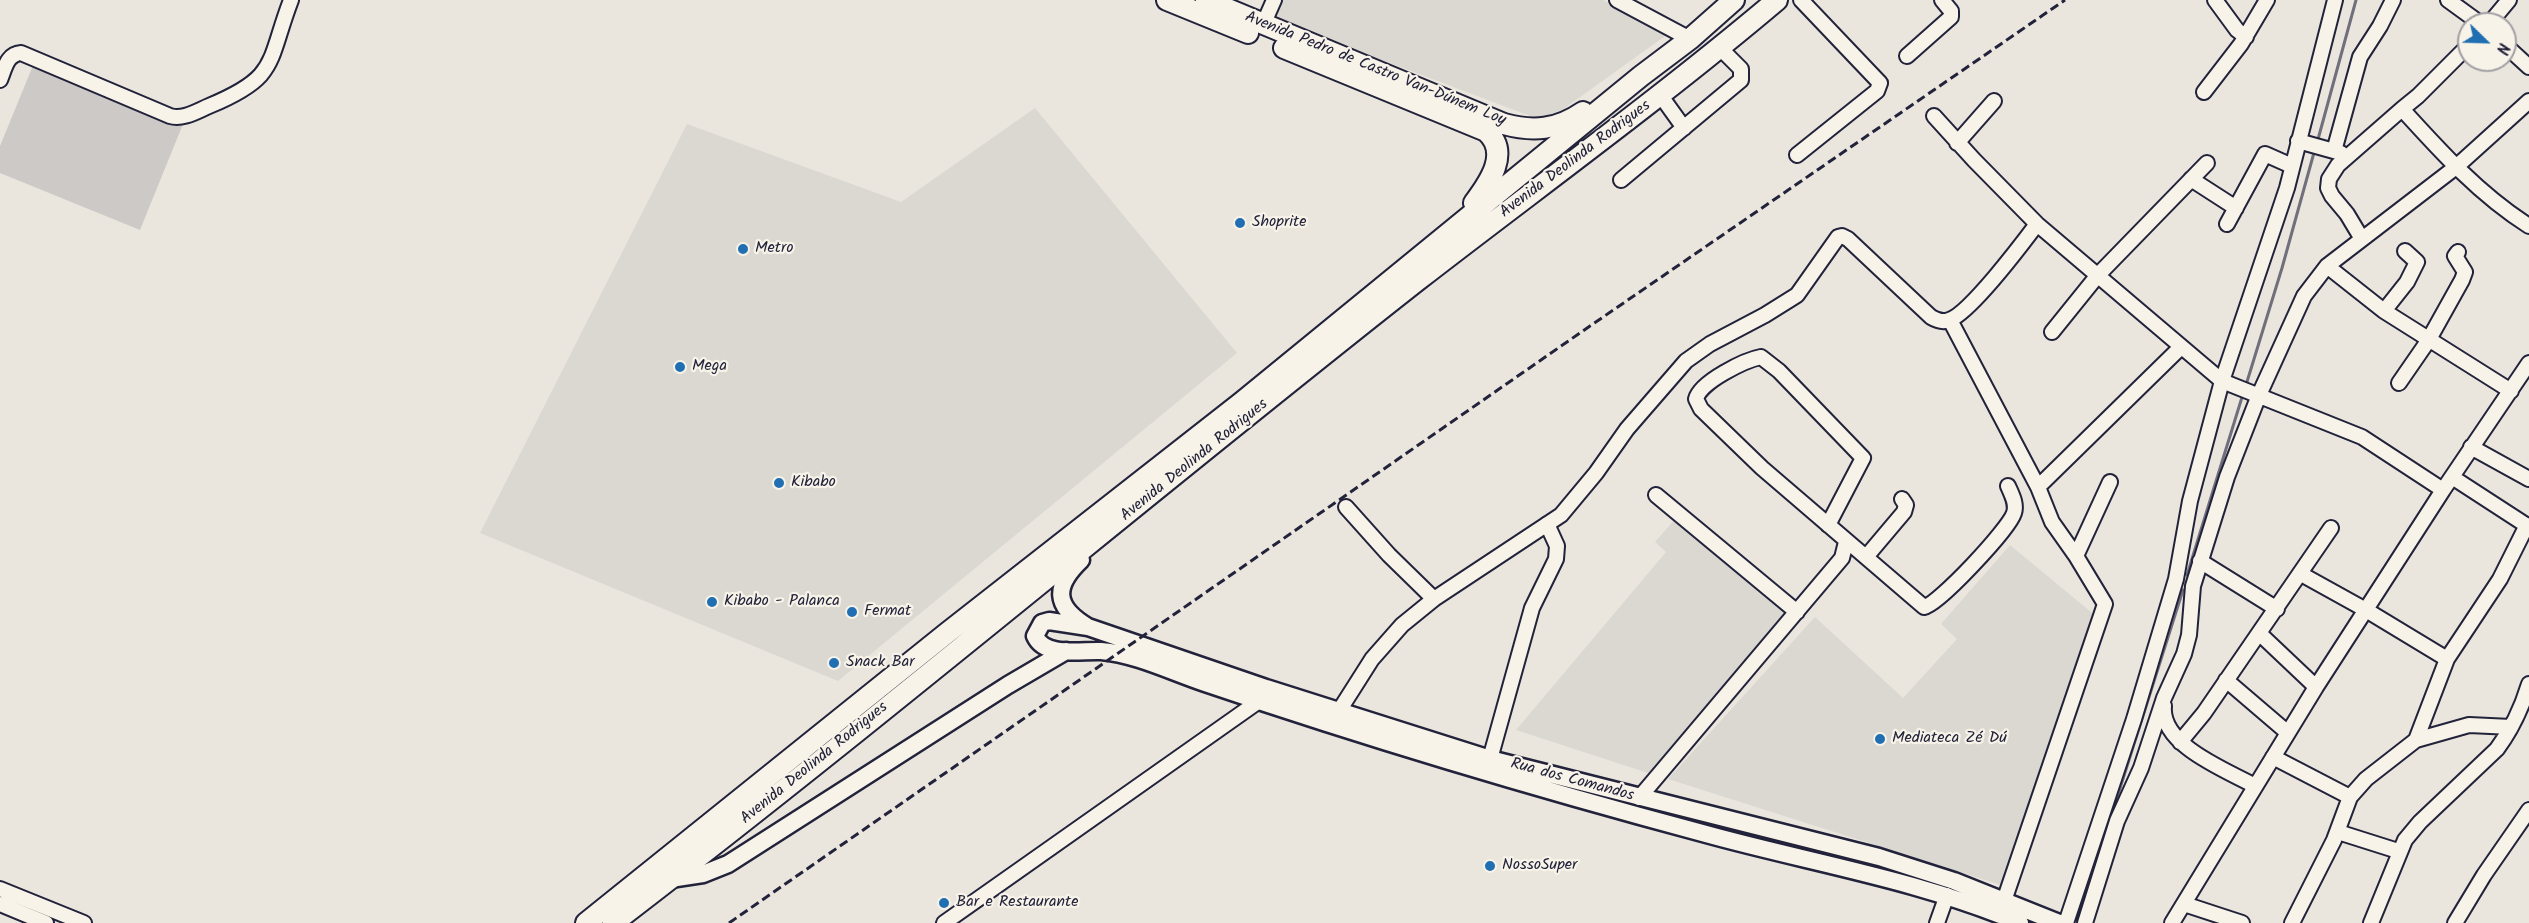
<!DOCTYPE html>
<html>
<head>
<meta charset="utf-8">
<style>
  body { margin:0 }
  #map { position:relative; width:2529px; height:923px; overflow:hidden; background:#eae6de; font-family:Kalam,sans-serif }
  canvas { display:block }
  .north { position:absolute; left:2457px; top:12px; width:60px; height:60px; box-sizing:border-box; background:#f7f3e8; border:2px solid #a29fa3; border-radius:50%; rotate:113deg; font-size:16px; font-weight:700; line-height:24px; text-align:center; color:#22223b }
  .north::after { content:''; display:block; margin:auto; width:21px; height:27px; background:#1f6fb2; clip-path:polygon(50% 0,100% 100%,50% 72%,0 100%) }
</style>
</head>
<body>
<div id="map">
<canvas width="2529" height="923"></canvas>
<div class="north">N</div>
</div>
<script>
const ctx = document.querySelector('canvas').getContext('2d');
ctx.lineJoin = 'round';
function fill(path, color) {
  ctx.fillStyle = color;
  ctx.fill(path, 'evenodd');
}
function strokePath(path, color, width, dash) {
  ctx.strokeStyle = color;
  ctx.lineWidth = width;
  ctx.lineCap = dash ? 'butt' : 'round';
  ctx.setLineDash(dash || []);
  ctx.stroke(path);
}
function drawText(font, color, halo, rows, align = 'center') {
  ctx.font = font + ' Kalam,sans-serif';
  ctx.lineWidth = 4.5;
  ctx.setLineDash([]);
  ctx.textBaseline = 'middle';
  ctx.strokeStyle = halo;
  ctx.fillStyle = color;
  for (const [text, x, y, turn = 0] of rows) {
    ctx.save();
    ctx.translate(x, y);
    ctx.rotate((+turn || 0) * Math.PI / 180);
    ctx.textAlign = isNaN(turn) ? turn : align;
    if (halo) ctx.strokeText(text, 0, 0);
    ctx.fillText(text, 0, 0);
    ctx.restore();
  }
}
const built = new Path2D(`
  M1280,0H1603L1668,34L1562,110L1538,119L1271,18Z
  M1035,108L1237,353L838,681L480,533L687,124L901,202Z
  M1676,518L1787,614L1648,773L1516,730L1666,552L1655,542Z
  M2010,545L2097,617L2007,887L1668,779L1815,617L1903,698L1957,639L1941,624Z`);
const green = new Path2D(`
  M34,63L183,124L140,230L0,173V146Z`);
const stream = new Path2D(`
  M2317,143L2356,0
  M2246,385L2282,268L2315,149
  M2187,575L2243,394
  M2080,914L2183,590`);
const minor = new Path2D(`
  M1617,0L1690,39
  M2215,0L2237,30L2246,37
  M2448,0L2481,24
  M2489,24L2509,0
  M1263,25L1274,0
  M2469,45L2418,96L2402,109C2441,152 2480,195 2529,226
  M2505,45L2529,67
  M1907,56L1951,17V11L1942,0
  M0,80C5,68 7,54 21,53L170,116C183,120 197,111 209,106C279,77 267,63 291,0
  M2204,92L2241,44L2267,0
  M1661,96L1684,128
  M1934,116L1974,160L2037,224L2222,381L2362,437L2443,490
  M2298,141L2341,153
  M1957,143L1994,101
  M2334,151L2360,57L2380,26L2393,0
  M1797,155L1877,91L1880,83L1801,0
  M2191,179L2236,208
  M1621,180L1741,80V69L1720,48
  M2227,224L2265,154L2292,166
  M2362,239L2347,214L2332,196L2328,188L2329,179L2338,165L2402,109
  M2327,266L2384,311L2511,391
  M2384,311L2407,282L2417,262L2405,251
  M1950,320L2038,487L2052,522L2076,556L2105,604L2004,901
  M2052,332L2098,275L2207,163
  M2399,383L2428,341L2462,280L2465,272L2455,256L2458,252
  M2471,447L2529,479
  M2452,477L2529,527
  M2038,487L2180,348
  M1656,495L1797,612
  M1346,507L1389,555L1434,599
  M1828,525L1863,458L1779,371L1761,357C1745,360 1700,382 1696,399L1701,409L1762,468L1924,607C1938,605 2009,529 2014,513C2017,504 2012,495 2008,486
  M2076,556L2110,482
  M1866,557L1904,512L1906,505L1902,499
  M2200,561L2277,609
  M2301,574L2366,610L2447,659L2416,740
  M2259,633L2316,687
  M2447,659L2500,579L2527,525
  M2226,680L2288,733
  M2164,706C2160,745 2226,770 2255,786
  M1339,711L1372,659L1402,625L1434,599L1561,515L1596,473L1627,429L1686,361L1710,344L1765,315L1797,295L1838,237L1842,236L1848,239L1931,317C1936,320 1942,323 1949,320C1969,314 2022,244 2037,224
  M2180,742L2204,713L2331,528
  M2273,757L2350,797
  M1490,759L1532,608L1556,559L1557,546L1547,524
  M1639,798L1842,558L1846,542
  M2338,832L2398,851
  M0,889L84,923
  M0,904L46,923
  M2184,904L2242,923
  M944,923L1259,701
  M1937,923L1947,895
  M2066,923L2134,719L2176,579L2190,501L2222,381L2287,188L2335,0
  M2085,923L2117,821L2141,768L2164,698L2184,654L2189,635L2193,586L2227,477L2259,395L2304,296L2327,266L2456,167L2529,101
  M2172,923L2316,687L2443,490L2529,363
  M2292,923L2334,840L2350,797L2366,779L2416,740L2469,725L2511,727
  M2371,923L2405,840L2420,822L2497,749C2512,729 2522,707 2529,684
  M2455,923L2484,875L2529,810`);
const major = new Path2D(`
  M1081,560C1054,586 1053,606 1088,627
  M670,879L703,874L728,864L1008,685L1066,651
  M2020,923C1919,880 1811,863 1706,834C1538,789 1370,739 1205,683C1172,672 1136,654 1101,651C1081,650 1045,658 1035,636L1042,623L1049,621L1088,627L1266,688L1490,759L1879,857L1954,881L2059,923`);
const highway = new Path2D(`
  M1167,0L1248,33
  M1206,0L1504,124C1533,132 1557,130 1583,112
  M1284,48L1486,131C1511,152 1489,183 1474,203
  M586,923L947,633L1242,402L1641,76L1690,39L1734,0
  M613,923C886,714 1148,492 1418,280C1538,187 1661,98 1777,0`);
const rail = new Path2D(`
  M729,923L1590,326L2065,0`);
const markers = [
  [1240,223,6,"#1f6fb2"],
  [743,249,6,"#1f6fb2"],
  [680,367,6,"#1f6fb2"],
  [779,483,6,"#1f6fb2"],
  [712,602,6,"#1f6fb2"],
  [852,612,6,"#1f6fb2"],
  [834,663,6,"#1f6fb2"],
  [1880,739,6,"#1f6fb2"],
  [1490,866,6,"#1f6fb2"],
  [944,903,6,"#1f6fb2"]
];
const streetNames = [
  ["Avenida Pedro de Castro Van-Dúnem Loy",1375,70,22],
  ["Avenida Deolinda Rodrigues",1576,160,-37],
  ["Avenida Deolinda Rodrigues",1195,461,-39],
  ["Avenida Deolinda Rodrigues",815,764,-39],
  ["Rua dos Comandos",1572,781,15]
];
const poiNames = [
  ["Shoprite",1252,223],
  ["Metro",755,249],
  ["Mega",692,367],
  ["Kibabo",791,483],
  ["Kibabo - Palanca",724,602],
  ["Fermat",864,612],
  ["Snack Bar",846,663],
  ["Mediateca Zé Dú",1892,739],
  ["NossoSuper",1502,866],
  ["Bar e Restaurante",956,903]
];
fill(built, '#dbd8d2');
fill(green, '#cdc9c6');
strokePath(stream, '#716f7b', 3);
strokePath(minor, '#22223b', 18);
strokePath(major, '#22223b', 21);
strokePath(highway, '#22223b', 24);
strokePath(minor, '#f7f3e8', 14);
strokePath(major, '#f7f3e8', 16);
strokePath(highway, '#f7f3e8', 20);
strokePath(rail, '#22223b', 3, [9, 4.5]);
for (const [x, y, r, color] of markers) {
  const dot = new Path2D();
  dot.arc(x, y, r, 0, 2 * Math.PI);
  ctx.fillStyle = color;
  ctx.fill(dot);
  strokePath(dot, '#f7f3e8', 2);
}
drawText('16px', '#22223b', '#f7f3e8', streetNames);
drawText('16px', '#22223b', '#f7f3e8', poiNames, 'left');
</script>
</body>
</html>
